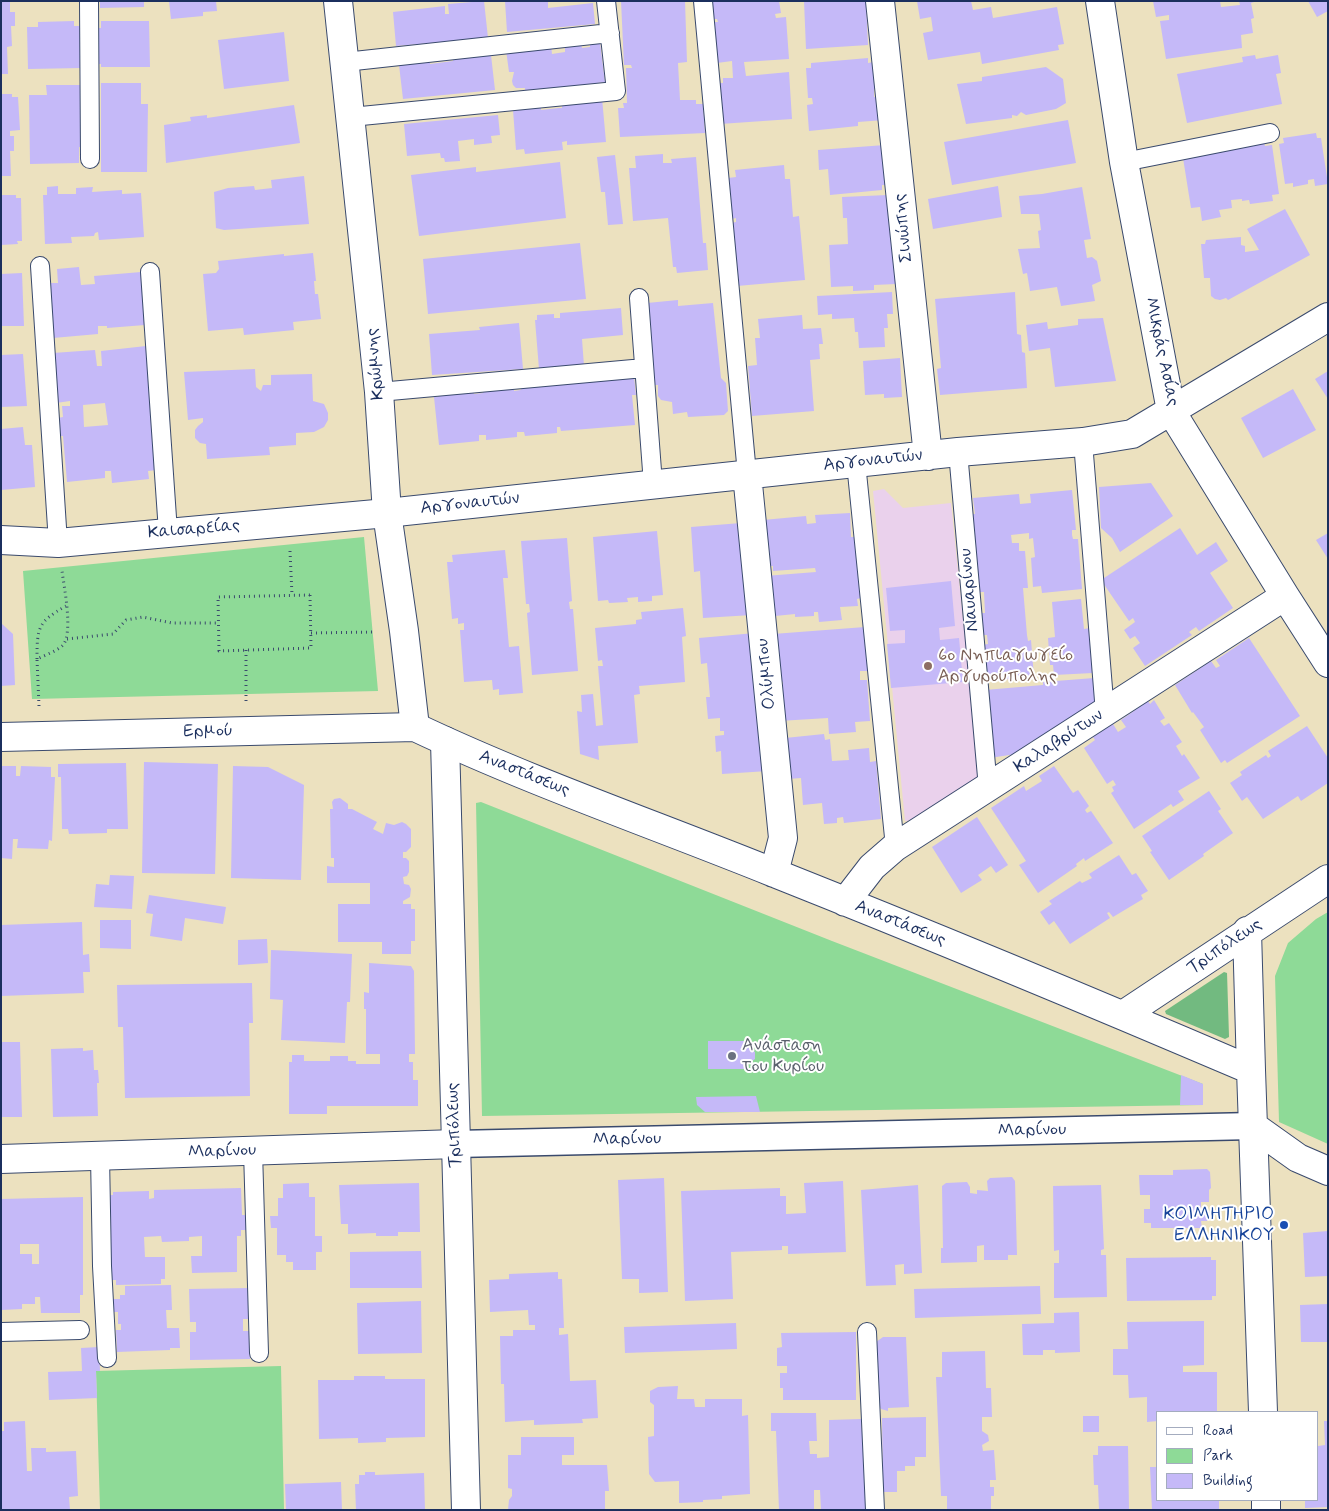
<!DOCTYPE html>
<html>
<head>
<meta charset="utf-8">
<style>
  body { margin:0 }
  #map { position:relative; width:1329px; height:1511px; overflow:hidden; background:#ece1bf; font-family:Mynerve,sans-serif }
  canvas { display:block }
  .frame { position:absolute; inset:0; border:2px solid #1b2f5e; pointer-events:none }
  .legend { position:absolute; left:1156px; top:1411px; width:162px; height:90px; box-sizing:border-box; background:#fff; border:1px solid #a4acbf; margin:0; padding:6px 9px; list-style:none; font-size:15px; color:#1b2f5e }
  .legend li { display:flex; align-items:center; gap:10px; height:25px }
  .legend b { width:25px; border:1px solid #a4acbf }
</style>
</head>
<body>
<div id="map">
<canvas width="1329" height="1511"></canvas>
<div class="frame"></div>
<ul class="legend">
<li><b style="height:6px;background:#fff"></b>Road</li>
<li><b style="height:14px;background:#8eda97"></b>Park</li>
<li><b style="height:14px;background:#c5b9f8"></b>Building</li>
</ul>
</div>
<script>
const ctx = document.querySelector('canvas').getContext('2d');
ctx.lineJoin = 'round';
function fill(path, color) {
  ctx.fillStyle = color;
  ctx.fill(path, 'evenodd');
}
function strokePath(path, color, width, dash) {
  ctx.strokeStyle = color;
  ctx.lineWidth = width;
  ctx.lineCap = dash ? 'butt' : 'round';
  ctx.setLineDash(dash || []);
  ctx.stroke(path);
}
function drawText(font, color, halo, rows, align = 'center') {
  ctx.font = font + ' Mynerve,sans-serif';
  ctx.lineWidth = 4;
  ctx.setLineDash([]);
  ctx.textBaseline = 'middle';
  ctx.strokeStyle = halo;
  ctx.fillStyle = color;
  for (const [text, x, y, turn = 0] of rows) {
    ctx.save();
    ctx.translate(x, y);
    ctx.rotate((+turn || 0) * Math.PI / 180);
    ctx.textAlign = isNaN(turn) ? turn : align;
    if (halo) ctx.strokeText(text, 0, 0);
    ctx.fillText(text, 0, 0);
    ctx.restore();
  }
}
const built = new Path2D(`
  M884,489L903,508L951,503L980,783L918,820L905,821L873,491Z`);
const green = new Path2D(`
  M364,537L378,691L32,699L23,571Z
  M481,802L832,941L1203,1084V1105L482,1116L476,803Z
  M1328,912V1144L1279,1122L1275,976L1288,943L1316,919Z
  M281,1366L284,1510H100L96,1371Z`);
const forest = new Path2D(`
  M1224,972L1227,973L1229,1037L1225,1039L1166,1014L1165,1011Z`);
const building = new Path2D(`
  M1,1H10V12H15V26H11L12,46L7,47L8,74H1Z
  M100,1H144V7L100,8Z
  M169,1H216L217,11L203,12V16L171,19Z
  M484,1L488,38L396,46L393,12L445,6V14H449L448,4Z
  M505,1H548V8L593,3L595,24L507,32Z
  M621,1H685L687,62L678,63L680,100H696V104H703L705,133L620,137L618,108H624L623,103H627L626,68H632L631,65H624Z
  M711,1H779L781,13L775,14L776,18L786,17L789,59L744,62L746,76L789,72L792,119L720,124L717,83H723V78H733L732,61L717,63L714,22H718L717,19H713Z
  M804,1H866L868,45L806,49Z
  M917,1H971L973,10L991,7L993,18L1057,7L1064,44L1058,45L1059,50L982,64L980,52L928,60L923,33L933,31L931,17L920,19Z
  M1153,1H1220L1221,7L1240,5L1239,1H1257L1251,3L1254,18L1251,19L1253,33L1241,35L1242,48L1166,59L1160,21L1169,20V15L1156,17Z
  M1308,1H1328V11L1317,17Z
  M74,21V26H81L82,68L28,69L27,27H38V22Z
  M101,21H149L150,67H101V64H99V28H101Z
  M284,32L289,81L224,89L218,40Z
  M600,43L605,82L525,92V88H516L513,85L512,81L514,72H509L506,50L551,45L552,54L565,52V45L581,44L582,48L590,47V44Z
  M491,55L495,90L403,99L399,65L430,61V64L453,61V59Z
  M1255,55L1256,59L1278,55L1281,73L1276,74L1282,104L1187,123L1177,74L1243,62L1242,57Z
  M868,58V63L879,61L881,89H874V97L882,96L884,120L858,122V126L809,131L807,105L813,104L812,98H808L806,68H811V63Z
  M1046,67L1063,79L1066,103L1056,109L1026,115L1021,112L1017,116L1012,115V118L966,124L957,84L982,81V77Z
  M101,83H141V104H148L147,172H101Z
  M46,85H81L82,147H79V163L30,164L29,95H47Z
  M1,94H12V97H18L20,130L10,131V136H14V151H10L11,176H1Z
  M602,98L606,142L567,145V141L562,142L563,150L525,154L524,149L516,150L513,110L541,107V110L559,108H562V101Z
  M294,105L300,143L166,163L164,125L191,121L190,117L207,115V118Z
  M498,115L500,135L491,136L492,143L474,145V139L458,141L460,161L445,162L444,158H441L440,153L407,156L404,124Z
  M1068,120L1076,163L952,185L944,142Z
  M1316,133L1317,138H1321L1328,184L1315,186L1314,179L1308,180V184L1293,187V183L1285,184L1279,144L1284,143L1283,138Z
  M1264,142L1265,146L1272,145L1279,194L1272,195L1273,201L1250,204L1249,200L1242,201V199L1231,200L1232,208L1219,210L1221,217L1202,221L1200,207L1191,208L1183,158L1228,151L1232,150V147Z
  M885,145L887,170L884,171L885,185H882V190L830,195L828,169L819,170L818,150Z
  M663,154V163H672L671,159L696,157L703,243H706L708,270L677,273L676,267H673L668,218L633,221L629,168H636L635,156Z
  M615,155L623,224L608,225L605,192H601L597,157Z
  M560,162L566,218L419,236L411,175L476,167V172Z
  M784,165L785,179H790L793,217L799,216L805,280L737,286L731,223L736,222V218L732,219L728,178L736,177L735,170Z
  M304,176L309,224L224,230L216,228L214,192L228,188L254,186L255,190L272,188L271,180Z
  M58,186V194H76V188L93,187L92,192L122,190V194L141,193L144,237L99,240L98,232L95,233L94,236L71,237L72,243L45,244L43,195H47V187Z
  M998,186L1002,217L933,229L928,199Z
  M1082,187L1091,239L1084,240L1087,258L1092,257L1097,261L1101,281L1092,285L1095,301L1061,306L1057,287L1030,291L1027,273L1023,274L1018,249L1040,248L1038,231L1041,230L1039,214H1021L1019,196L1042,194Z
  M1,195H16V198H21L22,241H17L18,244L1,245Z
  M888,195L892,205L896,284L874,285V290L853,291V286L831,287L829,245L848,244L847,218H843L842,197Z
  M1285,209L1310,255L1228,300L1226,298L1220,300L1215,299L1211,296L1210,278H1204L1201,244H1205L1206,240L1241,237V245L1245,246V252L1259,250L1247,229Z
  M580,243L586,299L428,314L423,259Z
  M313,253L316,281H314L315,294H318L321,319L293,322L294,330L244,335L243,328L208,331L203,274L216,273L219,269L218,261L284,254V256Z
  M79,267L81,285L95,284L94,276L141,272L145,325L107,328V326H98V334L53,338L48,283H58L57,269Z
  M22,273L24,326H1V274Z
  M892,292L893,314H887L888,328H884L885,347L859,348L858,332H855L854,318L832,319V314L818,315L817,296Z
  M1015,292L1017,334L1021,335L1022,352L1025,353L1027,388L940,395L937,369L941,368L935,299Z
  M678,300V306L713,303L721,378L726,383L728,411L724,415L688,417L687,412L673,414L672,402L661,400L658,396V385H654L647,303Z
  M621,308L623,335L582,339L584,366L539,369L535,320H537V315L554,314V318H560V313Z
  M802,315L803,329L821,328L823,344H819L820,359L810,360L814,411L752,416L748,366L757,365L755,338H760L758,319Z
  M1103,318L1116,381L1055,387L1050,348L1029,351L1026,325L1047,322L1048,329L1078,325V319Z
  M519,323L523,369L432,375L429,334L480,330L479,327Z
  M146,346L157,470L148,471L149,479L112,483L111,471H105V478L67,482L63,436H59L58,418L63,417L62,406H70V401L56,403L53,353L95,350L97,366H102L101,351ZM105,403L108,425L84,427L83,405Z
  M23,354L27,406L1,407V355Z
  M900,358L902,397L884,398V394L865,395L863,361Z
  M255,369L256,387L261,391L263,385H271V375L312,374L313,401L324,404L328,413V420L324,427L314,432L296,433V445L269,447L270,455L207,459L206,444L200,443L195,438V430L198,426L203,422V418L188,420L184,372Z
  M1328,371V399L1315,379Z
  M634,377L636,395H632L635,425L561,431L560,427H557V433L525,436L524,432H517V437L486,440V435H479V441L439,445L434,397H438V392L473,389L474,394L483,393V390L514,387V391L521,390L520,386Z
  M1293,389L1316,430L1263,458L1241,418Z
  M23,427L25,445H32L35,487L1,490V429Z
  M1151,483L1173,516L1120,552L1112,538L1101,528L1099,487Z
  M1072,490L1076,530H1072V535L1073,539H1078L1082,589L1042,593L1041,586L1033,587L1031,558L1035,557L1033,538L1029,539V533L1011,535L1012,543H1019V551H1025L1028,588H1023L1027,635L1028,641L1031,640L1034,677L985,681L982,645L988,644L987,635H983L981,613H985L984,592H976L972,514H975L973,498L1019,494L1020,504L1031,503L1030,494Z
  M850,513L851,537H856L861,598L857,599L858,606L840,607L842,620L819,622L818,612H814V616L795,617V614L775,616L774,606L768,607L765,576L816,572L815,568L773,571V566H767L763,520L806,516L807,524L816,523L815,515Z
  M741,523L752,615L703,618L700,571L694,572L691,527Z
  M1180,528L1197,555L1216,542L1228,561L1210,573L1233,608L1199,631L1196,627L1193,629L1189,632L1192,635L1145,666L1133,648L1140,643L1135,636L1130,639L1124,630L1135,622L1133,618L1129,621L1101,580Z
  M657,531L663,595L652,596V601L638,602V597L627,598L628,602L609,603L608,600L598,601L593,537Z
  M1328,533V559L1316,540Z
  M567,538L572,601L569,602L570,609H573L578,671L532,675L527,613L530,612L529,604H526L521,541Z
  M505,550L508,578H503L509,647L519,646L523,693L499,695V689L493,690L492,680L464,682L460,630H464V623L458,624V618L452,619L447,562H453L452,555Z
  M951,581L955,626L939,628L940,640L959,638L963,682L891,688L887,644L905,643V630L890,631L886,588Z
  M1081,599L1084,629L1090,628L1093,673L1054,675L1053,665H1050L1048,638L1055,637L1052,602Z
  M683,608L686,636L682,637L685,682L639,686L640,694L634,695L638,743L598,746L599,760L580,754L577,711L582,712L581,695L593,694L596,726L603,725L598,666H603L602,660L598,661L595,628L636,624V620L642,619L641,612Z
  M1,623L13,634L15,685L1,686Z
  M865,627L868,671H860V680H867L870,721L855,722L856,732L829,734L828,718L779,721L776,688L783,687V682L776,683L773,634Z
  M755,633L768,771L722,774L721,751L716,752L715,736L724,735V731H720V718L708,719L706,697H710L707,663L701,664L699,638Z
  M1249,638L1300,716L1227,763L1225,760L1221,763L1200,730L1204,727L1193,712L1192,713L1175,685L1211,661L1216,668L1220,666L1216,660Z
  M1094,678L1097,705L1035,745L1034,740L1022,748V753L990,758L985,690L1043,685V682Z
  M1154,700L1165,718L1160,721L1164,726L1169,723L1182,742L1176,746L1182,756L1184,754L1200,778L1178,791L1184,800L1173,807L1171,804L1134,829L1111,793L1114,791L1112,787L1116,785L1113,780L1107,784L1084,748L1095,740L1093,737L1113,724L1118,732L1126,727L1121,720L1148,701L1150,704Z
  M1307,726L1328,758V783L1301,801L1298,796L1263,819L1247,797L1242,801L1230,783L1242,775L1240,772L1266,755L1268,758L1271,756L1268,751Z
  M824,734L825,740L830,739L832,761L849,760L848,750L869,748L870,762L876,761L881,819L844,823L843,817L837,818V823L824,824L822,803L803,805L801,778L788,779L785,738Z
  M144,762L218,764L215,874L142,873Z
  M126,763L128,829H107V833L69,834L68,829H62L61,777H58V764Z
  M1,766H16V776H20L21,766L51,767V777H55L52,841L49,840L48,849L17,848L18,839H13L12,859L1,858Z
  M233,766L268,767L304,785L301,880L231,878Z
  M1054,766L1073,793L1078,790L1089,806L1085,810L1087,813L1091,811L1113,843L1085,861L1084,858L1076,864L1077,866L1038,893L1019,865L1026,861L991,808L1024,786L1026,791L1042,781L1039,776Z
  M1209,791L1221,809L1218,811L1233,833L1203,854L1204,856L1169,880L1150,852L1152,851L1142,836Z
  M340,798L348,804V809H352L377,822L373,829L383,834L386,823L394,825L402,822L406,824L411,829V847L406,852H403V858H406L409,861V872L407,876L403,877L404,884L409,885L411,889L410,897L403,901V904H411V909H415V941H411V954H382V942H338V904H370V883H327V866L334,867V858H331L330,809H333L332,802L334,799Z
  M977,817L1008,865L996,873L991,866L978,875L982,880L961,893L932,847Z
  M1119,855L1132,875L1136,873L1148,891L1141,895L1143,899L1113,917L1109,912L1107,913L1110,918L1070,944L1054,921L1049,925L1040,912L1052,904L1049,901L1080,881L1082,883L1092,878L1089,874Z
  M110,875L134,876L132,909L94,907L96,884L109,885Z
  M149,895L226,907L223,924L185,918L182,941L150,936L153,914L146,913Z
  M100,920H131V949L100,948Z
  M82,922L83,955L89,954L90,972H83L84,993L1,996V925Z
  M267,939L268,963L238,965V940Z
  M271,950L352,954L350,1002H347L345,1043L281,1040L283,1000L270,999Z
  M369,963L411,966L414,971L415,1054H409V1062H413V1080H418V1106H327V1114H289V1062H292V1055H304V1061H330V1056H348V1061H356V1064H380V1054H366V1009H364V992L369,993Z
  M252,983L253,1023H249L250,1096L125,1098L123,1027H118L117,985Z
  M708,1041H748V1046L755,1052V1059L748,1064V1069H708Z
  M1,1042H20L22,1117H1Z
  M83,1048V1051L93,1050L94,1070H98L99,1083H97L98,1116L53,1117L51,1049Z
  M1181,1075L1203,1084V1105H1180Z
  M756,1096L760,1112H705L697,1105L696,1097Z
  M1207,1169L1210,1172L1211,1188L1209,1190V1202H1201V1209H1207L1210,1214L1209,1218L1207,1221H1201L1202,1228H1151V1223H1144V1209H1150V1195H1140L1139,1175H1173V1170Z
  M1012,1177L1015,1181L1017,1255H1008V1260H984V1245L977,1246V1262L941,1263V1248H943L942,1186L946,1183L967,1182L970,1187V1193L977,1194V1190L988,1191L987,1181L990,1178Z
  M664,1178L668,1292L639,1293V1279H622L618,1180Z
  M843,1181L846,1252L788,1254V1246H782V1250L731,1252L733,1299L685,1301L681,1191L780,1188V1196H786V1214L806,1213L804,1183Z
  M309,1183V1197H315V1236H322V1252H316V1270H293V1262H286V1255H277V1228H271L270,1216H278V1198H283V1184Z
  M419,1183L420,1232H398V1236H376V1233L348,1234V1224H341L339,1185Z
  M918,1185L922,1273L904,1274V1264L895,1265L896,1285L866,1286L861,1190Z
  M1101,1185L1104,1249L1101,1250V1255H1106L1107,1297L1054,1298V1263H1059V1250L1054,1251L1053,1186Z
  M241,1188L242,1215H246L247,1230H241V1236H237V1272L192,1273L191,1256H202V1236L189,1237V1241L162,1242L161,1236L144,1237L145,1257H165V1279H161V1284L116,1285V1280H111L109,1195H113V1192L149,1191V1199L154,1198V1190Z
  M83,1197V1295H80V1313H41L40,1297H35V1304H22V1309L1,1310V1199ZM20,1244H39V1264H32V1254H20Z
  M1328,1231V1276L1305,1277L1303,1233Z
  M421,1251L422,1288H350V1252Z
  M1211,1257V1260H1216V1296H1212V1300L1127,1301L1126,1258Z
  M558,1272V1279H562L564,1328H559V1335L568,1334L570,1381L596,1380L598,1418L582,1419L583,1423L534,1425V1420L505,1422L504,1384H501L500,1336H513V1330H535V1325H529L528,1310L490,1312L489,1280L509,1279V1274Z
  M171,1285L172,1310H166L167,1328H179L180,1348H170V1350L117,1352L116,1330H121V1324H118V1312H112L111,1299H120V1295H125V1286Z
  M1040,1286L1041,1314L915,1318L914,1289Z
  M249,1288V1319H243V1331H249L250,1359L190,1360V1332H196V1322H190L189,1289Z
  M421,1301L422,1353L358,1354L357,1303Z
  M1328,1304V1342H1301L1300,1305Z
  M1079,1312L1080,1352L1055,1353V1350H1043V1355H1023L1022,1324L1054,1323V1313Z
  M1204,1321V1365L1183,1366V1372H1217V1412H1158V1421L1147,1422V1397L1129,1398L1128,1375H1113V1349H1128L1127,1322Z
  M736,1323L737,1349L625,1353L624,1327Z
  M856,1332V1400H783V1388H780V1373H787V1366H777V1348L782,1347L781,1333Z
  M883,1337H906L909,1407L888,1408V1411L881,1409L878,1404L876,1342Z
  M99,1347L100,1371H96L97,1398L49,1400L48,1372L82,1371L81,1348Z
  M985,1351L986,1388H991L992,1417H982V1431L988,1435L989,1441L982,1445L983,1451L994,1450L996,1480H990V1487H994V1496H991V1510H947V1496H941L936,1377H942V1352Z
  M354,1376H385V1379H425V1437L386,1438V1442L358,1443V1438L319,1439L318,1380H354Z
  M678,1386L677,1399H694L695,1407H705V1399H742V1416L748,1415L750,1494L722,1496V1499L703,1500V1502L679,1503V1481L655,1482L649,1474L648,1437L654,1436V1405L650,1402V1391L658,1387Z
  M771,1413H816L817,1441H809L810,1454H817V1458L829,1457V1420L861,1419L868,1509L821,1510L820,1490H814V1510H779L776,1431H771Z
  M1083,1416H1099V1432H1083Z
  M926,1417V1457H915V1466H905V1471H897V1492H883L882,1418Z
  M25,1421L27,1471H32L31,1448H46V1452L76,1451L78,1496L69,1497L70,1510H1V1431H4V1422Z
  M1324,1421H1328V1507L1305,1508V1500H1318V1446L1325,1445Z
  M521,1437H574V1455H562V1465H607L609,1491H605V1510H508L509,1500L512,1496V1489L508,1488V1455H521Z
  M1098,1446H1128L1129,1510H1099L1098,1485H1094L1093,1455H1098Z
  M1150,1467H1158V1500H1219V1510H1152Z
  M365,1472H375V1475L424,1473L425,1510H356L355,1484H359V1475H365Z
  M341,1482L342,1510H286L285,1484Z`);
const path = new Path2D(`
  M290,551L292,595
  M310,595L311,648L219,651L218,597Z
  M311,633L375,632
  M67,639L113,634L126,620L143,617L172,623H218
  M246,650V702
  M37,659C37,627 38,622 66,606
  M39,706L37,659C45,655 55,652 62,646C74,635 64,587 62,571`);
const service = new Path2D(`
  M89,1L90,159
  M703,1L747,474
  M345,62L610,33
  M351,117L616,91L606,1
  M1124,162L1270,133
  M40,266L58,543
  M150,272L168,532
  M639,298L653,484
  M379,392L644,368
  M1083,442L1105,713
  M958,452L988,788
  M856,463L895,847
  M253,1151L259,1353
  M100,1156L102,1266L107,1358
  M1,1332L80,1330
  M867,1332L875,1510`);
const pedestrian = new Path2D(`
  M456,1144L1253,1126`);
const minor = new Path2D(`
  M880,1L928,456
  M1100,1L1124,162L1171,411L1285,596L1328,663
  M747,474L783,838L774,873
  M1,540L58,543L387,513L958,452L1083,442L1132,434L1328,317
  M1,737L415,727C531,782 653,824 772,872C933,936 1092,1002 1251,1070L1263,1412
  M845,902L872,867L895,847L1285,596
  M1247,931L1251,1070
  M1123,1015L1328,879
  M1253,1126L1298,1158L1328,1171
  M1,1159L456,1144
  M1266,1500V1510`);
const tertiary = new Path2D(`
  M338,1L379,392L387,513L404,631L415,727
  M445,741L466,1510`);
const markers = [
  [928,666,5,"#8d6e63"],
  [732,1056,5,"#6b7280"],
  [1284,1225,5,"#1a4fb4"]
];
const streetNames = [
  ["Σινώπης",904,228,-96],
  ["Μικράς Ασίας",1161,352,78],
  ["Κρώμνης",376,364,-95],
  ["Αργοναυτών",873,461,-6],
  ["Αργοναυτών",470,504,-6],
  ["Καισαρείας",194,530,-5],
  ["Ναυαρίνου",970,590,-95],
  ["Ολύμπου",767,674,-96],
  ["Ερμού",208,732,-1],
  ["Καλαβρύτων",1059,742,-33],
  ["Αναστάσεως",524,774,22],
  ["Αναστάσεως",900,924,22],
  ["Τριπόλεως",1225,947,-34],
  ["Τριπόλεως",455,1125,-92],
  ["Μαρίνου",1032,1131,-1],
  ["Μαρίνου",627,1140,-1],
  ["Μαρίνου",222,1152,-2]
];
const educationNames = [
  ["6ο Νηπιαγωγείο",938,656],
  ["Αργυρούπολης",938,677]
];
const worshipNames = [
  ["Ανάσταση",742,1046],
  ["του Κυρίου",742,1067]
];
const transitNames = [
  ["ΚΟΙΜΗΤΗΡΙΟ",1274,1215],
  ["ΕΛΛΗΝΙΚΟΥ",1274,1236]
];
fill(built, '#ead1ec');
fill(green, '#8eda97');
fill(forest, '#72ba80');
fill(building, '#c5b9f8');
strokePath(service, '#3a4a6d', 20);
strokePath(pedestrian, '#3a4a6d', 29);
strokePath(minor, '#3a4a6d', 30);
strokePath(tertiary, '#3a4a6d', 30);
strokePath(path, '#3a4a6d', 3, [1, 4]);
strokePath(service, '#fff', 18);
strokePath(pedestrian, '#fff', 26);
strokePath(minor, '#fff', 28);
strokePath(tertiary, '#fff', 28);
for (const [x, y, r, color] of markers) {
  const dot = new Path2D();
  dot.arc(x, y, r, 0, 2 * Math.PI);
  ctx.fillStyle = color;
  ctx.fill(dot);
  strokePath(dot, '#fff', 2);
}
drawText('18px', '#1b2f5e', '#fff', streetNames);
drawText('18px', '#785e54', '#fff', educationNames, 'left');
drawText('18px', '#5b616d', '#fff', worshipNames, 'left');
drawText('18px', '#164399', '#fff', transitNames, 'right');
</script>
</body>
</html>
